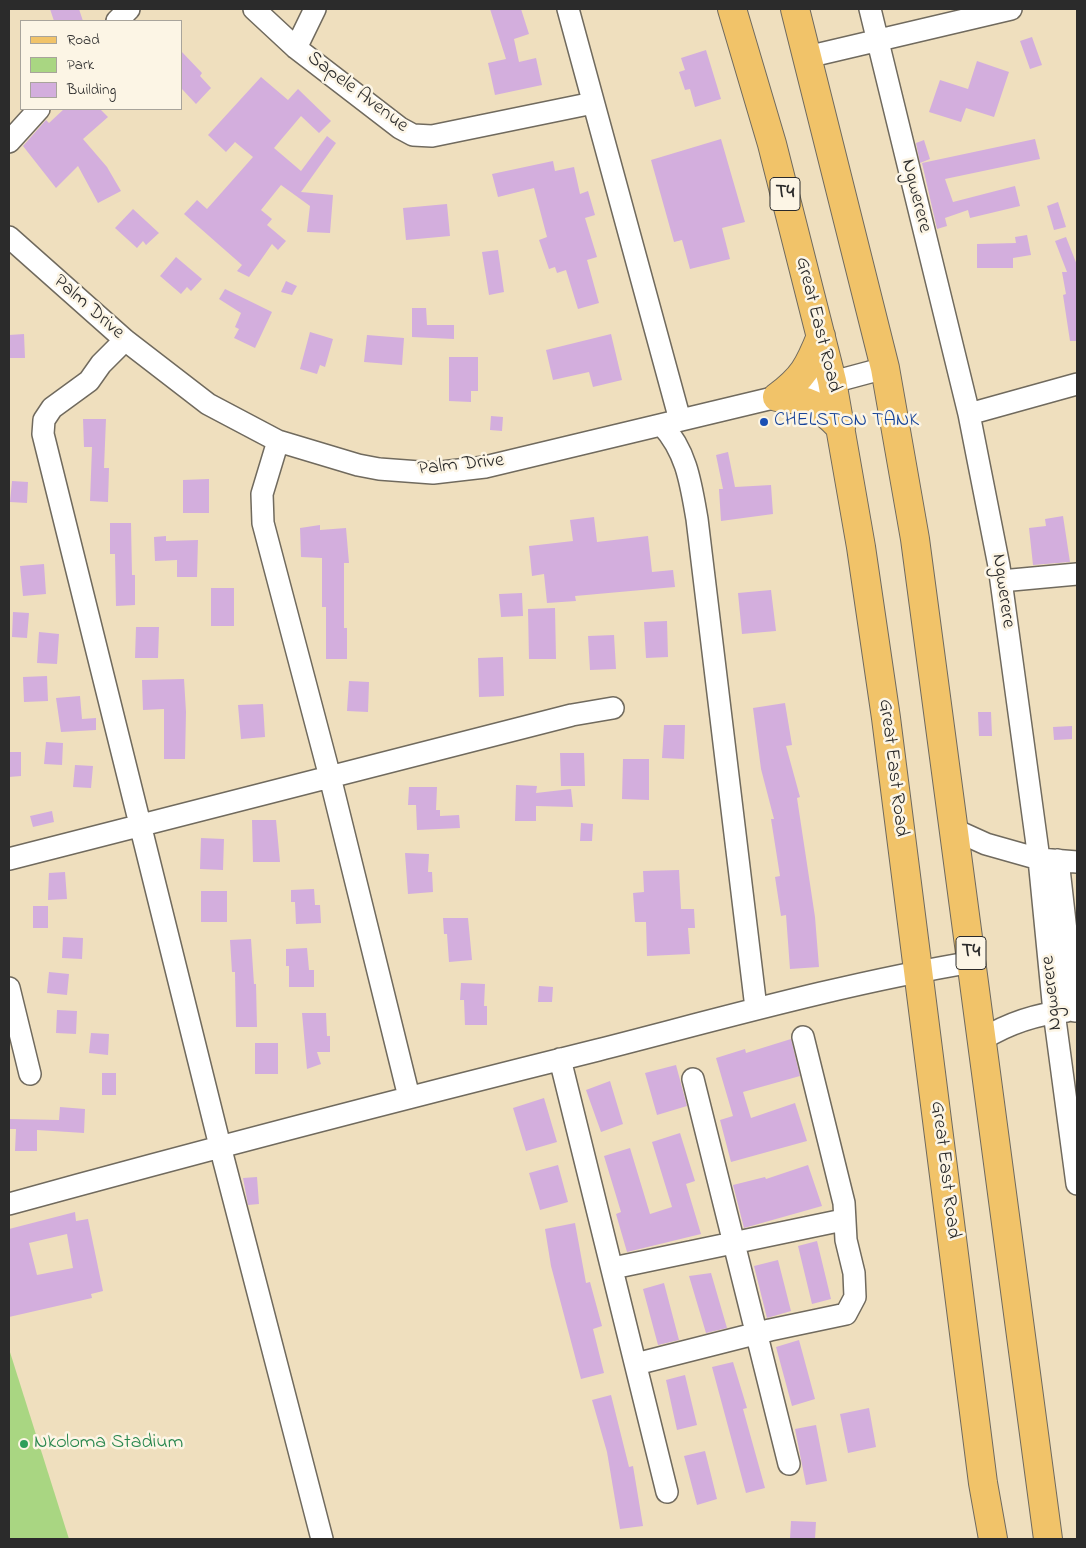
<!DOCTYPE html>
<html>
<head>
<meta charset="utf-8">
<style>
  body { margin:0 }
  #map { position:relative; width:1086px; height:1548px; overflow:hidden; background:#efdfbe; font-family:"Indie Flower",sans-serif }
  canvas { display:block }
  .frame { position:absolute; inset:0; border:10px solid #2b2b2b; pointer-events:none }
  .legend { position:absolute; left:20px; top:20px; width:162px; height:90px; box-sizing:border-box; background:#fcf5e5; border:1px solid #a8a49b; margin:0; padding:6px 9px; list-style:none; font-size:15px; color:#2b2b2b }
  .legend li { display:flex; align-items:center; gap:10px; height:25px }
  .legend b { width:25px; border:1px solid #a8a49b }
</style>
</head>
<body>
<div id="map">
<canvas width="1086" height="1548"></canvas>
<div class="frame"></div>
<ul class="legend">
<li><b style="height:6px;background:#f1c369"></b>Road</li>
<li><b style="height:14px;background:#a9d682"></b>Park</li>
<li><b style="height:14px;background:#d3aedd"></b>Building</li>
</ul>
</div>
<script>
const ctx = document.querySelector('canvas').getContext('2d');
ctx.lineJoin = 'round';
function fill(path, color) {
  ctx.fillStyle = color;
  ctx.fill(path, 'evenodd');
}
function strokePath(path, color, width, dash) {
  ctx.strokeStyle = color;
  ctx.lineWidth = width;
  ctx.lineCap = dash ? 'butt' : 'round';
  ctx.setLineDash(dash || []);
  ctx.stroke(path);
}
function drawText(font, color, halo, rows, align = 'center') {
  ctx.font = font + ' "Indie Flower",sans-serif';
  ctx.lineWidth = 5;
  ctx.setLineDash([]);
  ctx.textBaseline = 'middle';
  ctx.strokeStyle = halo;
  ctx.fillStyle = color;
  for (const [text, x, y, turn = 0] of rows) {
    ctx.save();
    ctx.translate(x, y);
    ctx.rotate((+turn || 0) * Math.PI / 180);
    ctx.textAlign = isNaN(turn) ? turn : align;
    if (halo) ctx.strokeText(text, 0, 0);
    ctx.fillText(text, 0, 0);
    ctx.restore();
  }
}
const green = new Path2D(`
  M9,1349L69,1539H9Z`);
const building = new Path2D(`
  M50,9H79L83,21H54Z
  M490,9H521L529,34L514,39L519,62L536,58L542,85L495,95L488,63L506,59Z
  M1032,37L1042,65L1030,69L1020,41Z
  M706,50L721,99L695,107L690,89L685,90L679,72L685,70L681,58Z
  M181,51L202,73L200,76L211,88L196,104L181,88Z
  M977,61L1009,72L994,117L966,108L961,122L929,112L940,80L968,89Z
  M261,77L288,100L298,89L331,121L319,133L301,116L274,148L301,171L327,136L336,143L301,192L333,195L330,233L307,232L310,206L281,185L261,210L272,219L267,225L286,241L278,250L272,244L249,277L237,271L242,265L184,214L197,200L207,209L253,157L235,142L226,152L208,135Z
  M64,109H100L108,117L83,139L107,167L121,191L98,203L78,166L56,188L23,146L46,120L49,123Z
  M721,139L745,222L722,228L730,259L690,269L682,240L674,242L651,160Z
  M1035,139L1040,159L945,179L953,202L1015,186L1020,206L970,218L968,210L945,218L947,226L937,229L922,163Z
  M924,140L930,159L920,163L916,143Z
  M553,161L555,171L574,167L580,194L588,191L595,215L585,218L597,257L587,260L599,303L578,309L566,270L557,273L555,267L549,269L539,240L547,237L534,188L498,197L492,174Z
  M1058,202L1066,227L1054,230L1047,206Z
  M447,204L450,236L406,240L403,208Z
  M133,209L159,233L146,245L143,241L137,248L115,228Z
  M1027,235L1031,255L1013,258V268H977V244L1016,243L1015,237Z
  M1066,237L1077,265V341H1070L1063,295L1066,294L1062,272H1067L1055,241Z
  M498,250L504,292L489,295L482,252Z
  M176,257L202,279L191,291L187,287L181,294L160,276Z
  M286,281L297,286L292,295L281,292Z
  M225,289L272,312L255,348L234,338L239,329L235,327L241,313L219,299Z
  M412,308H426L427,325H454V339L412,337Z
  M310,332L333,339L325,367L320,365L317,374L300,369Z
  M24,334L25,358H10L9,335Z
  M611,334L622,380L593,387L589,372L553,380L546,350Z
  M367,335L404,338L402,365L364,362Z
  M449,357H478V391H471V402L449,401Z
  M491,416L503,417L502,431L490,430Z
  M83,419H106L104,468H109L108,502L90,501L92,447H84Z
  M728,452L735,487L771,485L773,514L721,521L719,489H723L716,455Z
  M209,479V513H183V480Z
  M12,481L28,482L27,503L10,502Z
  M1063,516L1070,562L1033,565L1029,528L1046,526L1045,519Z
  M594,517L597,542L648,536L652,572L673,570L675,587L575,596L576,601L547,603L544,574L532,576L529,546L573,541L570,520Z
  M110,523H131L132,575H135V605L116,606L115,554H110Z
  M320,525V530L346,528L349,563H344V628H347V659H326V607H322V558L301,557L300,528Z
  M166,536V541L198,540L197,577H177V560L155,561L154,537Z
  M44,564L46,594L23,596L20,566Z
  M211,588H234V626H211Z
  M771,590L776,631L742,634L738,593Z
  M522,593L523,616L501,617L499,594Z
  M555,608L556,659H529L528,609Z
  M13,612L29,613L27,638L12,637Z
  M667,621L668,657L646,658L644,622Z
  M136,627H159L158,658H135Z
  M39,632L59,634L57,664L37,663Z
  M614,635L616,669L590,670L588,636Z
  M503,657L504,696L479,697L478,658Z
  M47,676L48,701L24,702L23,677Z
  M184,679L186,712L185,759H164V709L143,710L142,680Z
  M349,681L369,682L368,712L347,711Z
  M80,696L82,719L96,718V730L61,732L56,698Z
  M785,703L792,745L786,746L800,797L797,798L815,917L819,967L790,969L786,915L781,916L775,877L780,876L771,819H774L761,769L753,708Z
  M263,704L265,737L241,739L238,705Z
  M978,712H991L992,736H979Z
  M664,725H685L684,759L662,758Z
  M1072,726V739L1054,740L1053,727Z
  M46,742L63,743L62,765L44,764Z
  M9,752H21V776L9,777Z
  M560,753H584L585,786H561Z
  M623,759H649V800L622,799Z
  M75,765L93,766L91,788L73,787Z
  M516,785L537,786L536,793L571,789L573,807L536,806V821H515Z
  M409,787H437L436,810H440V816L459,815L460,828L417,830L416,805H408Z
  M52,811L54,822L33,827L30,816Z
  M252,820H276L280,862H253Z
  M581,823L593,824L592,841H580Z
  M201,838L224,839L223,870L200,869Z
  M405,853L429,854L428,872H432L433,892L408,894Z
  M679,870L681,909H694L695,928H688L690,954L647,956L646,922H635L633,893L644,892L643,871Z
  M65,872L67,899L48,900L49,873Z
  M314,889L315,905H320L321,923L296,924L295,902H291V890Z
  M201,891H227V922H201Z
  M33,906H48V928H33Z
  M443,918H468L472,960L449,962L447,934H444Z
  M63,937L83,938L82,959L62,958Z
  M251,939L254,984H256L257,1027H236L235,972H232L230,940Z
  M307,948L309,970H314V987H289V966H286V949Z
  M49,972L69,974L67,995L47,993Z
  M461,983L485,984L484,1006H487V1025H465L464,1000H460Z
  M539,986L553,987L552,1002H538Z
  M57,1010L77,1011L76,1034L56,1033Z
  M302,1013H326L327,1036H330V1052H317L321,1064L307,1069Z
  M91,1033L109,1034L108,1055L89,1053Z
  M791,1039L800,1076L743,1092L751,1118L795,1103L807,1141L731,1162L720,1120L733,1116L716,1058L745,1049L746,1053Z
  M255,1043H278V1074H255Z
  M676,1065L687,1106L657,1115L645,1073Z
  M102,1073H116V1095H102Z
  M610,1081L623,1124L601,1132L586,1090Z
  M544,1098L557,1142L526,1151L513,1108Z
  M60,1107L85,1109L84,1133L37,1130V1151H15L16,1129H9V1119L59,1120Z
  M680,1133L695,1181L686,1184L701,1234L627,1252L616,1214L621,1212L604,1156L630,1148L650,1214L672,1207L652,1142Z
  M558,1165L568,1202L540,1210L529,1173Z
  M808,1165L822,1206L744,1228L733,1185L765,1177L766,1179Z
  M257,1177L259,1204L248,1205L243,1178Z
  M75,1212L76,1221L88,1219L103,1291L91,1294L92,1298L9,1317V1229ZM67,1234L73,1268L37,1275L29,1243Z
  M575,1223L586,1283L590,1282L602,1326L593,1329L604,1373L581,1379L551,1266L545,1229Z
  M817,1241L831,1299L812,1304L798,1246Z
  M778,1260L791,1311L767,1318L754,1266Z
  M711,1273L727,1328L706,1333L689,1276Z
  M664,1283L679,1340L658,1345L643,1289Z
  M799,1340L815,1399L792,1406L776,1347Z
  M733,1362L747,1408L743,1409L765,1488L746,1493L712,1367Z
  M685,1375L697,1425L677,1430L666,1380Z
  M611,1395L629,1467L633,1466L643,1526L620,1529L607,1452L592,1400Z
  M869,1408L876,1447L848,1453L840,1414Z
  M816,1425L827,1481L806,1485L795,1429Z
  M705,1451L717,1499L697,1505L684,1456Z
  M791,1521L816,1522L815,1539H790Z`);
const minor = new Path2D(`
  M254,9L296,48L400,128L413,135L432,136L593,103
  M568,9L680,420
  M870,9L969,414L999,566L1039,859L1054,1012L1077,1184
  M117,21L129,9
  M296,48L315,9
  M807,57L1011,9
  M9,142L39,109
  M9,237L125,340L208,404L278,441L358,465L379,469L433,473L485,467L777,397L885,368
  M125,340L101,364L89,381L52,408L44,420L43,434L220,1146L322,1539
  M969,414L1077,384
  M662,425C687,452 691,485 697,519L756,1008
  M278,441L262,494L263,523L330,777L409,1097
  M1001,581L1077,574
  M955,830L986,844L1039,859L1077,862
  M9,859L572,715L613,708
  M1058,860L1075,1011
  M9,988L30,1074
  M983,1039C1009,1023 1037,1014 1067,1011
  M560,1059L667,1492
  M693,1079L789,1464
  M9,1204C205,1150 401,1099 598,1050C723,1018 846,983 973,962
  M613,1268L843,1220
  M636,1364L770,1330L846,1314L855,1297L854,1273L846,1240L844,1203L803,1037`);
const major = new Path2D(`
  M732,9L772,144L832,381L861,547L886,718L983,1483L993,1539
  M795,9L885,368L915,539L1048,1539
  M777,397C803,378 809,366 821,336
  M777,397C809,400 818,404 841,428`);
const markers = [
  [764,422,5,"#1a4fb4"],
  [24,1444,5,"#2e9e5b"]
];
const shields = [
  [785,194,30],
  [971,953,30]
];
const shieldNames = [
  ["T4",785,194],
  ["T4",971,953]
];
const streetNames = [
  ["Sapele Avenue",357,93,37],
  ["Ngwerere",915,196,76],
  ["Palm Drive",88,308,41],
  ["Great East Road",817,325,76],
  ["Palm Drive",461,466,-6],
  ["Ngwerere",1002,591,82],
  ["Great East Road",892,768,83],
  ["Ngwerere",1053,993,-96],
  ["Great East Road",944,1170,83]
];
const transitNames = [
  ["CHELSTON TANK",774,422]
];
const leisureNames = [
  ["Nkoloma Stadium",34,1444]
];
fill(green, '#a9d682');
fill(building, '#d3aedd');
strokePath(minor, '#706a5e', 24);
strokePath(major, '#706a5e', 30);
strokePath(minor, '#fff', 21);
strokePath(major, '#f1c369', 28);
for (const [x, y, r, color] of markers) {
  const dot = new Path2D();
  dot.arc(x, y, r, 0, 2 * Math.PI);
  ctx.fillStyle = color;
  ctx.fill(dot);
  strokePath(dot, '#fcf5e5', 2);
}
for (const [x, y, w] of shields) {
  const box = new Path2D();
  box.roundRect(x - w / 2, y - 16.5, w, 33, 4);
  ctx.fillStyle = '#fcf5e5';
  ctx.fill(box);
  strokePath(box, '#2b2b2b', 1);
}
drawText('bold 19px', '#2b2b2b', null, shieldNames);
drawText('20px', '#2b2b2b', '#fcf5e5', streetNames);
drawText('20px', '#164399', '#fcf5e5', transitNames, 'left');
drawText('20px', '#27864d', '#fcf5e5', leisureNames, 'left');
</script>
</body>
</html>
